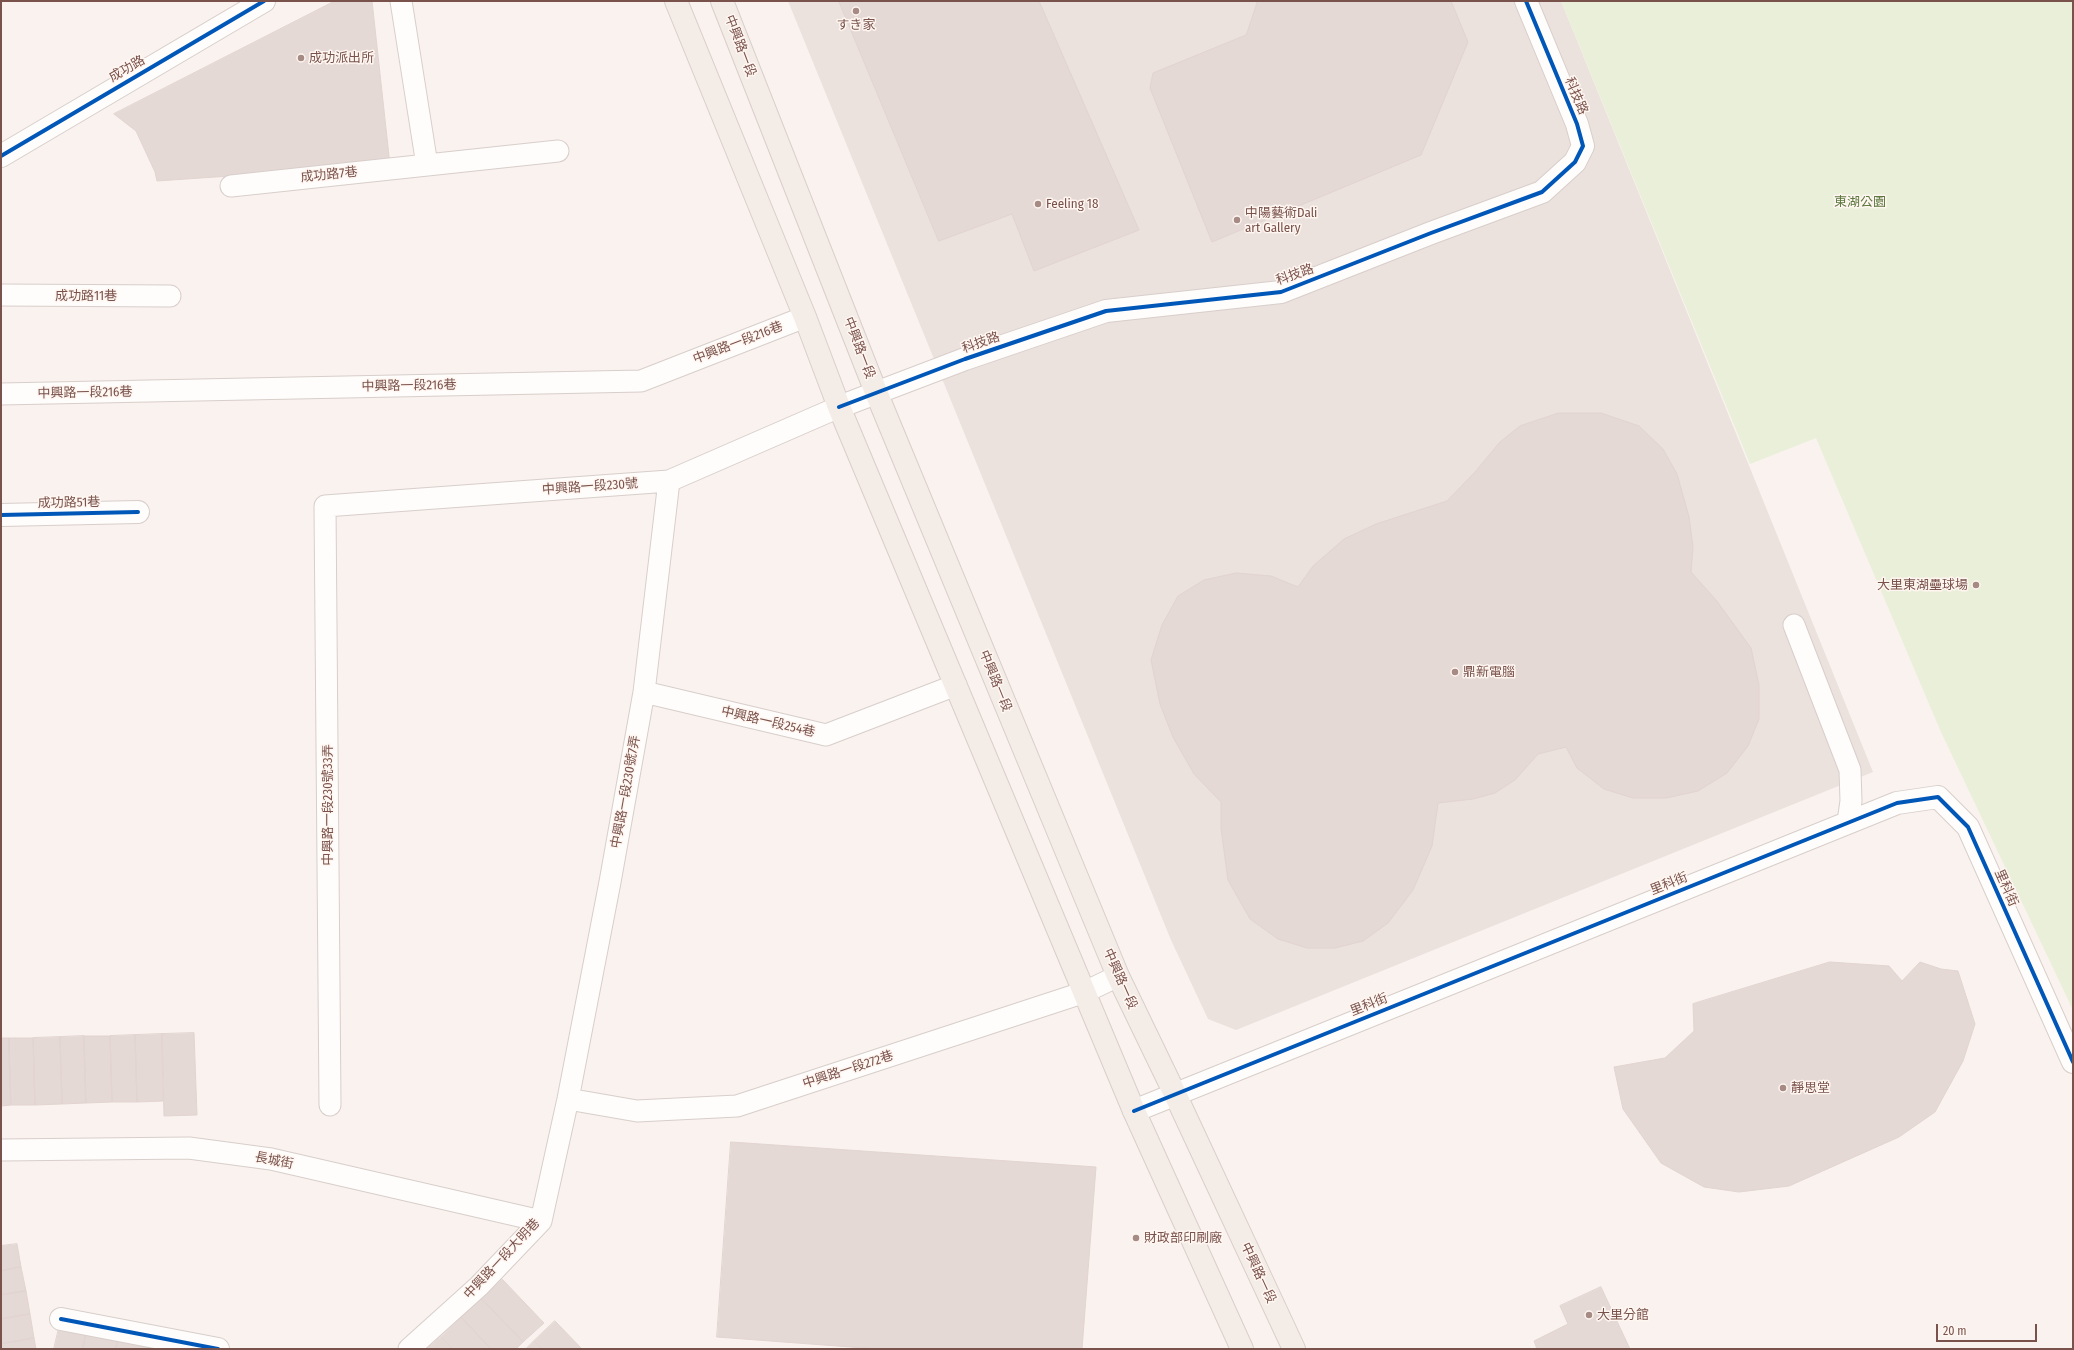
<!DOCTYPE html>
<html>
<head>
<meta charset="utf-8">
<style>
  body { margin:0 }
  #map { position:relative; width:2074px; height:1350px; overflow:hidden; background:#f9f2ee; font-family:"Fira Sans Condensed",sans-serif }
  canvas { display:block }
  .frame { position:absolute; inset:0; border:2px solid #79524b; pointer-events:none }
  .scale { position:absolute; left:1936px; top:1324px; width:101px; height:18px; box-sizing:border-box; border:2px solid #79524b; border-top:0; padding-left:5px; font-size:12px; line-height:14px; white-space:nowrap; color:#79524b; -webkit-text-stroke:3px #fff6f1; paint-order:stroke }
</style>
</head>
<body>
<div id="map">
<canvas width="2074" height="1350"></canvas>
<div class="frame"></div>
<div class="scale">20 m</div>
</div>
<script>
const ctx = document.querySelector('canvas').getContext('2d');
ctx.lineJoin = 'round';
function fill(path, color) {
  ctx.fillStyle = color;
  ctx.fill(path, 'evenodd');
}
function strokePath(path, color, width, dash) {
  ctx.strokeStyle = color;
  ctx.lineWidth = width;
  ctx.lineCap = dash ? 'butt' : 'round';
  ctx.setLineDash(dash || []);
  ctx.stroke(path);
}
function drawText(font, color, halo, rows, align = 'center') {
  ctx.font = font + ' "Fira Sans Condensed","Noto Sans TC","Noto Sans JP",sans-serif';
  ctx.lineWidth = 3;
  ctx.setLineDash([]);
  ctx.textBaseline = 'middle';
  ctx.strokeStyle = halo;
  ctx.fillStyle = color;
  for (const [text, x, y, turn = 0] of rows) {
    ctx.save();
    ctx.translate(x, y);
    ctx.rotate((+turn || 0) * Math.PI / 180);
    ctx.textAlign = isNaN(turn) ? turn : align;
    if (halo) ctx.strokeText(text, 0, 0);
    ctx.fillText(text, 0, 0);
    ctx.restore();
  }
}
const industrial = new Path2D(`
  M788,1H1561L1873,772L1236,1030L1208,1019L1171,940Z`);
const green = new Path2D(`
  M1561,1H2073V1010L1941,732L1816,438L1750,464Z`);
const building = new Path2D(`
  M335,1H372L390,165L157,181L155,172L136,131L114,114Z
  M839,1H1039L1139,230L1034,271L1012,214L939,241Z
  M1258,1H1451L1468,42L1421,155L1212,242L1150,88L1153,73L1246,35Z
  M1559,413H1601L1639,426L1663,449L1677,474L1689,517L1693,547L1691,572L1716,600L1751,648L1759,685V719L1748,746L1727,773L1698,791L1666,798H1633L1604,789L1577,768L1566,747L1538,754L1515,780L1495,793L1473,799L1438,803L1432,846L1413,890L1388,923L1363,941L1335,948H1307L1278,939L1250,919L1228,880L1221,828V802L1194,774L1173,737L1160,704L1151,660L1162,625L1178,596L1204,580L1236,573L1271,576L1298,587L1313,566L1344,539L1376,524L1447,501L1475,472L1500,442L1520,426Z
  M1830,962L1889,966L1902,981L1920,962L1941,969L1958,971L1975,1024L1963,1061L1935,1112L1899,1137L1789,1186L1739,1192L1704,1187L1661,1163L1623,1109L1614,1067L1665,1058L1694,1031L1693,1004Z
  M194,1033L197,1115L164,1116L162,1034Z
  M162,1034L163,1101L137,1102L135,1035Z
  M135,1035L137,1102H112L110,1036Z
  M84,1036L86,1103L62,1104L60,1037Z
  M84,1036H110L112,1102L86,1103Z
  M60,1037L62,1104L35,1105L33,1038Z
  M1,1038H9L11,1105L1,1106Z
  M9,1038H33L35,1105H11Z
  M731,1142L1096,1167L1082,1349H877L717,1337Z
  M17,1244L21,1267L1,1271V1246Z
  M21,1267L26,1291L1,1295V1271Z
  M502,1279L544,1323L523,1342L481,1298Z
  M1601,1287L1630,1349H1537L1534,1341L1568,1324L1560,1306Z
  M26,1291L30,1314L1,1319V1295Z
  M481,1298L523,1342L516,1349H491L461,1317Z
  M30,1314L34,1338L1,1344V1319Z
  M461,1317L491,1349H453L441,1337Z
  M555,1321L582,1349H542L534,1341Z
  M59,1328L86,1333L83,1349H54Z
  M86,1333L118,1340L116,1349H83Z
  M441,1337L453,1349H427Z
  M34,1338L36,1349H1V1344Z
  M118,1340L151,1347L150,1349H116Z
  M534,1341L542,1349H526Z`);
const service = new Path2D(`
  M401,1L427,165
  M231,186L558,151
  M1,295L170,296
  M1,394L641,381L805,317
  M1794,625L1850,770L1851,801L1848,822
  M644,692L826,735L956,685
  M568,1099L637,1111L737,1106L1085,992L1118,976
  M330,1105L325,506L669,481L839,407
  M1,1150L189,1148L271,1159L541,1221
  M409,1349L479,1286L541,1221L568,1099L610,882L644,692L669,481`);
const minor = new Path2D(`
  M1,156L264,1
  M839,407L965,359L1106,311L1281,292L1431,233L1542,192L1575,162L1583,146L1577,124L1526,1
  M1,515L138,512
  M1134,1111L1897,803L1938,797L1968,827L2073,1062
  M61,1319L218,1349`);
const primary = new Path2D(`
  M676,1L805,317L839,407L1134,1111L1242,1349
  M722,1L876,392L1118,976L1175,1094L1294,1349`);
const cycleway = new Path2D(`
  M1,156L264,1
  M839,407L965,359L1106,311L1281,292L1431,233L1542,192L1575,162L1583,146L1577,124L1526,1
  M1,515L138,512
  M1134,1111L1897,803L1938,797L1968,827L2073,1062
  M61,1319L218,1349`);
const markers = [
  [856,11,4,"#a68a84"],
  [301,58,4,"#a68a84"],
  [1038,204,4,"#a68a84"],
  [1237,220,4,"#a68a84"],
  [1976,585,4,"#a68a84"],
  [1455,672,4,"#a68a84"],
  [1783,1088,4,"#a68a84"],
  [1136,1238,4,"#a68a84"],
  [1589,1315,4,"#a68a84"]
];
const poiNames = [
  ["すき家",856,25,"center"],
  ["成功派出所",309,58],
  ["Feeling 18",1046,204],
  ["中陽藝術Dali",1245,213],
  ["art Gallery",1245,228],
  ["大里東湖壘球場",1968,585,"right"],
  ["鼎新電腦",1463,672],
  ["靜思堂",1791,1088],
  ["財政部印刷廠",1144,1238],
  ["大里分館",1597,1315]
];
const streetNames = [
  ["中興路一段",740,46,69],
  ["成功路",127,69,-30],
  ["科技路",1576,96,67],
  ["成功路7巷",329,175,-6],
  ["科技路",1295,275,-19],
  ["成功路11巷",86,296],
  ["中興路一段216巷",738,343,-21],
  ["科技路",981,343,-19],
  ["中興路一段",859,348,69],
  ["中興路一段216巷",409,386,-1],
  ["中興路一段216巷",85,393,-1],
  ["中興路一段230號",590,487,-4],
  ["成功路51巷",69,503,-1],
  ["中興路一段",995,681,68],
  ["中興路一段254巷",768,722,13],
  ["中興路一段230號7弄",626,792,-80],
  ["中興路一段230號33弄",328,805,-90],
  ["里科街",1669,884,-22],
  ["里科街",2006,888,66],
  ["中興路一段",1120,979,66],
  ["里科街",1369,1005,-22],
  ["中興路一段272巷",848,1070,-18],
  ["長城街",274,1161,11],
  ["中興路一段大明巷",502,1259,-47],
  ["中興路一段",1258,1273,65]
];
const parkNames = [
  ["東湖公園",1860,202]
];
fill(industrial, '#ebe1dd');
fill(green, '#eaefd9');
fill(building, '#e5d9d5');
strokePath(building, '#e2d4d0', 1);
strokePath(service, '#d8ceca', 23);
strokePath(minor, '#d8ceca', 24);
strokePath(primary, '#daceca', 24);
strokePath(service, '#fefdfc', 21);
strokePath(minor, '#fefdfc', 22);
strokePath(primary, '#f3ece7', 22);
strokePath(cycleway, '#0057b8', 4);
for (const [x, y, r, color] of markers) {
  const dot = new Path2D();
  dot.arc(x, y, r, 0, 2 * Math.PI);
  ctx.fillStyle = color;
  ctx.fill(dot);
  strokePath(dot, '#fff6f1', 1.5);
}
drawText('13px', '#79524b', '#fff6f1', poiNames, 'left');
drawText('13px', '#79524b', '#fff6f1', streetNames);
drawText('13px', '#5d7940', '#fff6f1', parkNames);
</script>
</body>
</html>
